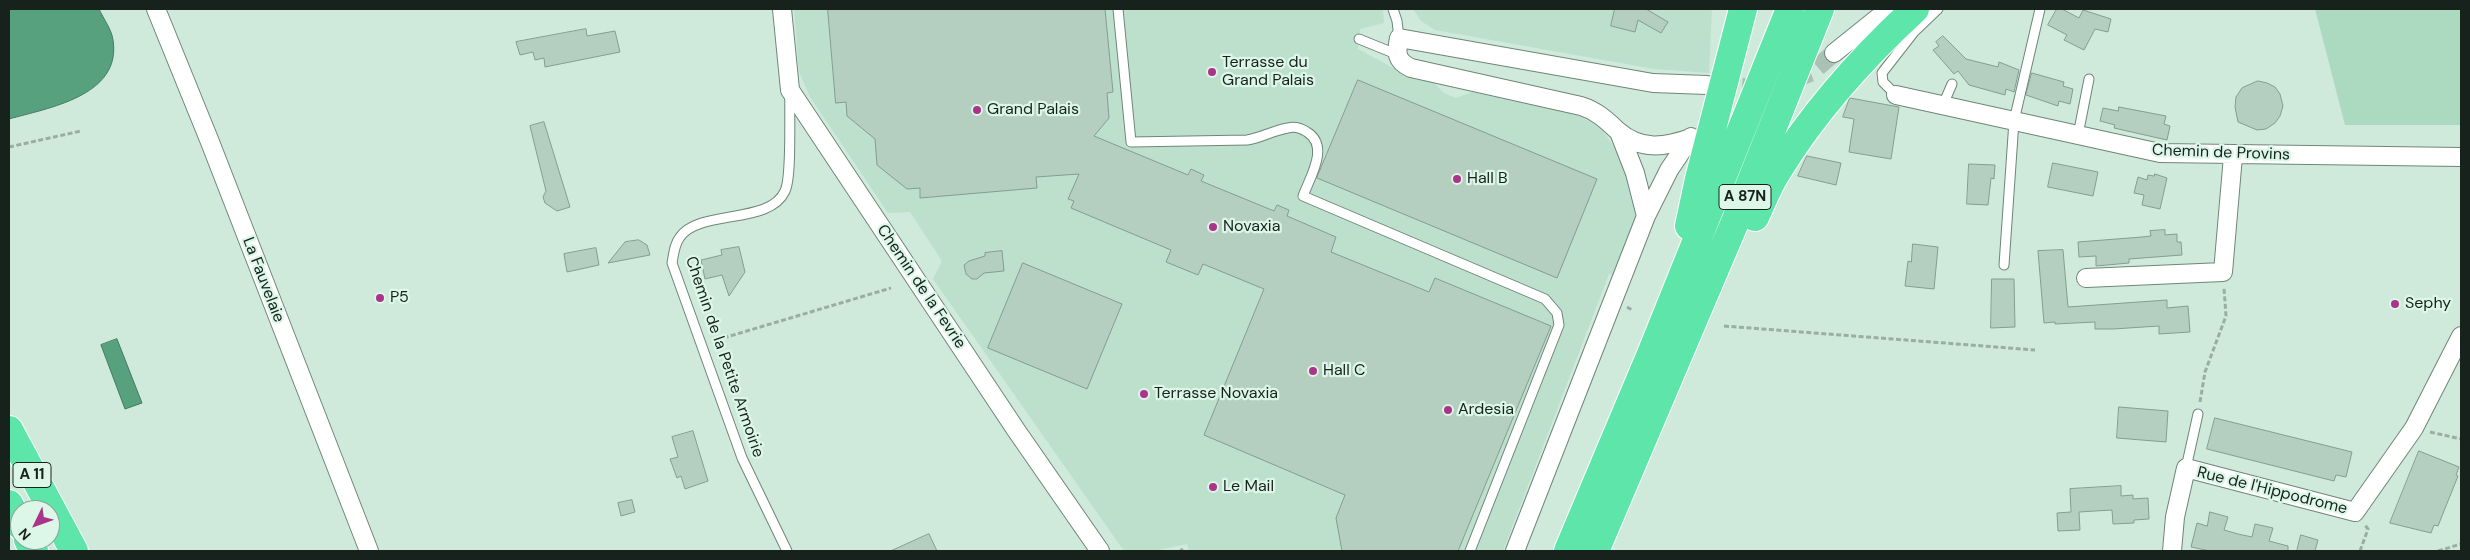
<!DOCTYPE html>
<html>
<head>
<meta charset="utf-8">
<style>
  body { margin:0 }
  #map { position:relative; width:2470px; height:560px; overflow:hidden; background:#cfeadb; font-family:"DM Sans",sans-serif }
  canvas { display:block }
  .frame { position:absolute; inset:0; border:10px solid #18221d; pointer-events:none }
  .north { position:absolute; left:10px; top:500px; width:50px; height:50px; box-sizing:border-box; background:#dcf7e8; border:1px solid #8ea297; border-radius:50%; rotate:228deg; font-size:14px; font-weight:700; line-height:20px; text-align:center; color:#18221d }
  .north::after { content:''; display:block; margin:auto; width:18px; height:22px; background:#ab3389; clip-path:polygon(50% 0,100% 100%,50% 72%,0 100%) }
</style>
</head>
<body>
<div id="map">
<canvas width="2470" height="560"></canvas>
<div class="frame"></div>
<div class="north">N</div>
</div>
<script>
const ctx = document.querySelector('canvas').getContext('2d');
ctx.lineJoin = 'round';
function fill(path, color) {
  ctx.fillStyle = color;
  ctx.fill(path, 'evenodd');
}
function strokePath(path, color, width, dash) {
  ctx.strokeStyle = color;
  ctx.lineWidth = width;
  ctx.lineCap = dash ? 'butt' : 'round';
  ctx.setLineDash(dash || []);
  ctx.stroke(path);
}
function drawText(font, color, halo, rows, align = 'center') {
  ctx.font = font + ' "DM Sans",sans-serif';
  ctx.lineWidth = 4.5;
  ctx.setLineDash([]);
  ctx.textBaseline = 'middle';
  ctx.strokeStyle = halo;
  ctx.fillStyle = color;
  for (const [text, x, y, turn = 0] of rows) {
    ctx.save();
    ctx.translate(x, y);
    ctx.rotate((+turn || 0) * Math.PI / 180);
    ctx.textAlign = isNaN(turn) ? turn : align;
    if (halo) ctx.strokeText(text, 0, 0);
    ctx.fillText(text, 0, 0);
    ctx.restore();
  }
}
const built = new Path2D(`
  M794,9H1383L1384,23L1360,29L1358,49L1414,79L1434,83L1444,93L1456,98L1472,92L1574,114L1600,126L1625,163L1637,214L1614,275L1609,274L1503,551H1189L1187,544L1153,551H1124L933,279L942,261L910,212L888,213L810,97L799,72Z
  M1413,9H1712L1709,73L1654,69L1435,30L1421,21Z`);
const green = new Path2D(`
  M2315,9H2461V125H2345Z`);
const water = new Path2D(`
  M9,9H99C103,18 112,30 113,40C122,96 48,108 9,119Z
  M117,339L142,403L125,409L101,345Z`);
const building = new Path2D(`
  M828,9H1105L1113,92L1107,93L1109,118L1094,136L1188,175L1191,169L1204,175L1201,181L1274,211L1277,205L1289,210L1287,216L1336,237L1331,252L1429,292L1435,278L1551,326L1458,551H1342L1336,518L1345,495L1204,435L1264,289L1203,264L1198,275L1166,262L1171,250L1071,208L1074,201L1068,199L1079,174L1036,177L1037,188L920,198V188L907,189L877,165L875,139L847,116L846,102L836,103Z
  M1615,9H1646L1668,22L1661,33L1638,20L1635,32L1611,26Z
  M2057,9H2062L2079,18L2083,10L2111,19L2108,32L2095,29L2084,50L2064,40L2067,35L2048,25Z
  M586,29L587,36L615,31L620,52L545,67L544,58L535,60L533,52L520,55L516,42Z
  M1943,36L1966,59L1998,67L1999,62L2019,70L2014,92L2006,89L2005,95L1969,85L1958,71L1954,74L1933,50L1939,46L1936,42Z
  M2032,73L2064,82L2063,86L2073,89L2070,104L2059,101L2058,106L2026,95Z
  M1358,80L1597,179L1557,278L1317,178Z
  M2258,81L2267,83L2275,87L2280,94L2283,106L2280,116L2275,123L2266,129L2257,130L2238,122L2235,107L2236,97L2242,88Z
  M1850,98L1899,107L1891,159L1849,152L1854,119L1843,117Z
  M2119,107L2166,116L2164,124L2170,126L2167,140L2114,128L2115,125L2100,121L2103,108L2118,111Z
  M544,122L570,207L557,211L545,203L543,197L546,191L530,126Z
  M1807,156L1841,163L1836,185L1798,176Z
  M2053,163L2098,172L2093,196L2048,187Z
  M1969,164L1995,165L1994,179L1991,178L1988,205L1967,204Z
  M2155,174L2167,178L2160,209L2142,205L2144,195L2134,193L2138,177L2147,180L2148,175L2154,176Z
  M2165,230V235L2177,234V242H2181L2182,255L2129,259V263L2096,266V256L2079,257L2078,242L2142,237L2151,236L2150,231Z
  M639,240L647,245L650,255L608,263L625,242Z
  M1913,244L1938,247L1934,289L1905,286L1908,261L1911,262Z
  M739,247L745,272L729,296L722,275L705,279L701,260L722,255L721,250Z
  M596,248L599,265L567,272L564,254Z
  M2063,250L2068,307L2167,300V308L2188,306L2190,332L2159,334V326L2113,329H2095V322L2055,324V322L2044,323L2038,251Z
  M1002,251L1004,271L984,273L977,279H972L966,274L964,265L969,261L985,256V253Z
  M1023,263L1122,304L1087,389L988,348Z
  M1992,279H2014L2015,327L1991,328Z
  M2119,407L2168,411L2166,442L2117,438Z
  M2215,418L2352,452L2346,477L2336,475L2334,481L2207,449Z
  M693,431L708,481L685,489L681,476L677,478L670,459L678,457L672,437Z
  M2419,451L2459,467L2456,475L2458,476L2438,526L2434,525L2431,533L2390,523Z
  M2121,486V496L2133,495V499L2148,498L2149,519L2134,520V523L2113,524L2112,510L2079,512L2080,530L2058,531L2057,513L2071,512L2070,489Z
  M632,500L635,512L621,516L618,503Z
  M2210,512L2228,517L2224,530L2238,534L2252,537L2255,524L2273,528L2269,541L2288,546V551H2210L2191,547L2197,523L2207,526Z
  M929,534L937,551H891Z
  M2301,535L2318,540L2315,551H2297Z`);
const minorTunnel = new Path2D(`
  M1715,85L1772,89L1812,72L1834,53`);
const path = new Path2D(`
  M9,147L81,131
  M1627,307L1632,310
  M1724,326L2035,350
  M716,348L719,347L720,339L891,288
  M2200,402L2205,372L2226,316L2224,288
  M2430,432L2461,439
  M1180,551L1183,549
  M2360,551L2368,529L2364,524
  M2438,551L2461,544`);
const service = new Path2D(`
  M1118,9L1131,142L1247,140C1261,138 1274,130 1288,128C1295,126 1301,128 1307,132C1330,146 1310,177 1303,196L1545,299L1557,313L1559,325L1470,551
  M1393,9L1397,21L1399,38
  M1359,39L1396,54
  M1896,95L1883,82L1882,73L1914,32L1938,9
  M1943,105L1952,84
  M2078,135L2089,79
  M2004,265L2014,121L2040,9
  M2186,468L2198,414
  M787,551L742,458L672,263C674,253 674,245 680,237C700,209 770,225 785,191C792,177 789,115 790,95`);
const minor = new Path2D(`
  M156,9L210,142L369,551
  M782,9L790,90L1016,430L1100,551
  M1834,53L1889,9
  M1896,95L2160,153L2461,157
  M1619,132L1635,173L1646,216
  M1691,138C1665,147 1641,151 1618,131C1606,120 1597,111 1581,106L1411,68C1396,61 1396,53 1399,38L1653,83L1707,85
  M2086,278L2223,272L2233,156
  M1515,551L1646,216L1669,170L1691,137
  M2172,551L2175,517L2186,468L2355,512L2414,428L2461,336`);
const motorway = new Path2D(`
  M1755,217C1762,202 1768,186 1777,172C1814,111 1863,57 1915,9
  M1689,226L1699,179L1743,9
  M9,430L74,551
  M9,504L20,525
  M28,540L34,551
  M1568,551L1651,354L1790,9
  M1595,551L1735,222L1820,9`);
const markers = [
  [1212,72,5,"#ab3389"],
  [977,110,5,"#ab3389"],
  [1457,179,5,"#ab3389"],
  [1213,227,5,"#ab3389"],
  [380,298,5,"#ab3389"],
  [2395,304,5,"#ab3389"],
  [1313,371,5,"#ab3389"],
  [1144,394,5,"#ab3389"],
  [1448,410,5,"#ab3389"],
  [1213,487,5,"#ab3389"]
];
const shields = [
  [1745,197,52],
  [32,475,38]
];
const shieldNames = [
  ["A 87N",1745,197],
  ["A 11",32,475]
];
const poiNames = [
  ["Terrasse du",1222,63],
  ["Grand Palais",1222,81],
  ["Grand Palais",987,110],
  ["Hall B",1467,179],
  ["Novaxia",1223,227],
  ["P5",390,298],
  ["Sephy",2405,304],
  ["Hall C",1323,371],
  ["Terrasse Novaxia",1154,394],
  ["Ardesia",1458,410],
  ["Le Mail",1223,487]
];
const streetNames = [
  ["Chemin de Provins",2221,153,2],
  ["La Fauvelaie",263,280,69],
  ["Chemin de la Fevrie",921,287,56],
  ["Chemin de la Petite Armoirie",724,357,71],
  ["Rue de l'Hippodrome",2272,491,14]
];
fill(built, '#bde0cd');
fill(green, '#abdac1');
fill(water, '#57a17e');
strokePath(water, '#447b61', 1);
fill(building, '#b4cfc0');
strokePath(building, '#849d90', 1);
strokePath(minorTunnel, '#aac2b5', 18, [18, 9]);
strokePath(service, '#6e8679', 11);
strokePath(minor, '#6e8679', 20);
strokePath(motorway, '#fff', 30);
strokePath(path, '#98aea2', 3, [5, 2.5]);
strokePath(service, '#fff', 9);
strokePath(minor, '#fff', 18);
strokePath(motorway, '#5ee6aa', 28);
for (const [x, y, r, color] of markers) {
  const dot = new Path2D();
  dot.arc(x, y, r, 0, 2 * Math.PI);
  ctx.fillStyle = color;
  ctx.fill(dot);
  strokePath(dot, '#dcf7e8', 2);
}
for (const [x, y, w] of shields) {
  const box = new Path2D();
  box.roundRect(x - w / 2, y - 12.5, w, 25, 4);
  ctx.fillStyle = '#dcf7e8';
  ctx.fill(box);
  strokePath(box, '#18221d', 1);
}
drawText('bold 15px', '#18221d', null, shieldNames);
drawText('16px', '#18221d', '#dcf7e8', poiNames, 'left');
drawText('16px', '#18221d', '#dcf7e8', streetNames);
</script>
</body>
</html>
